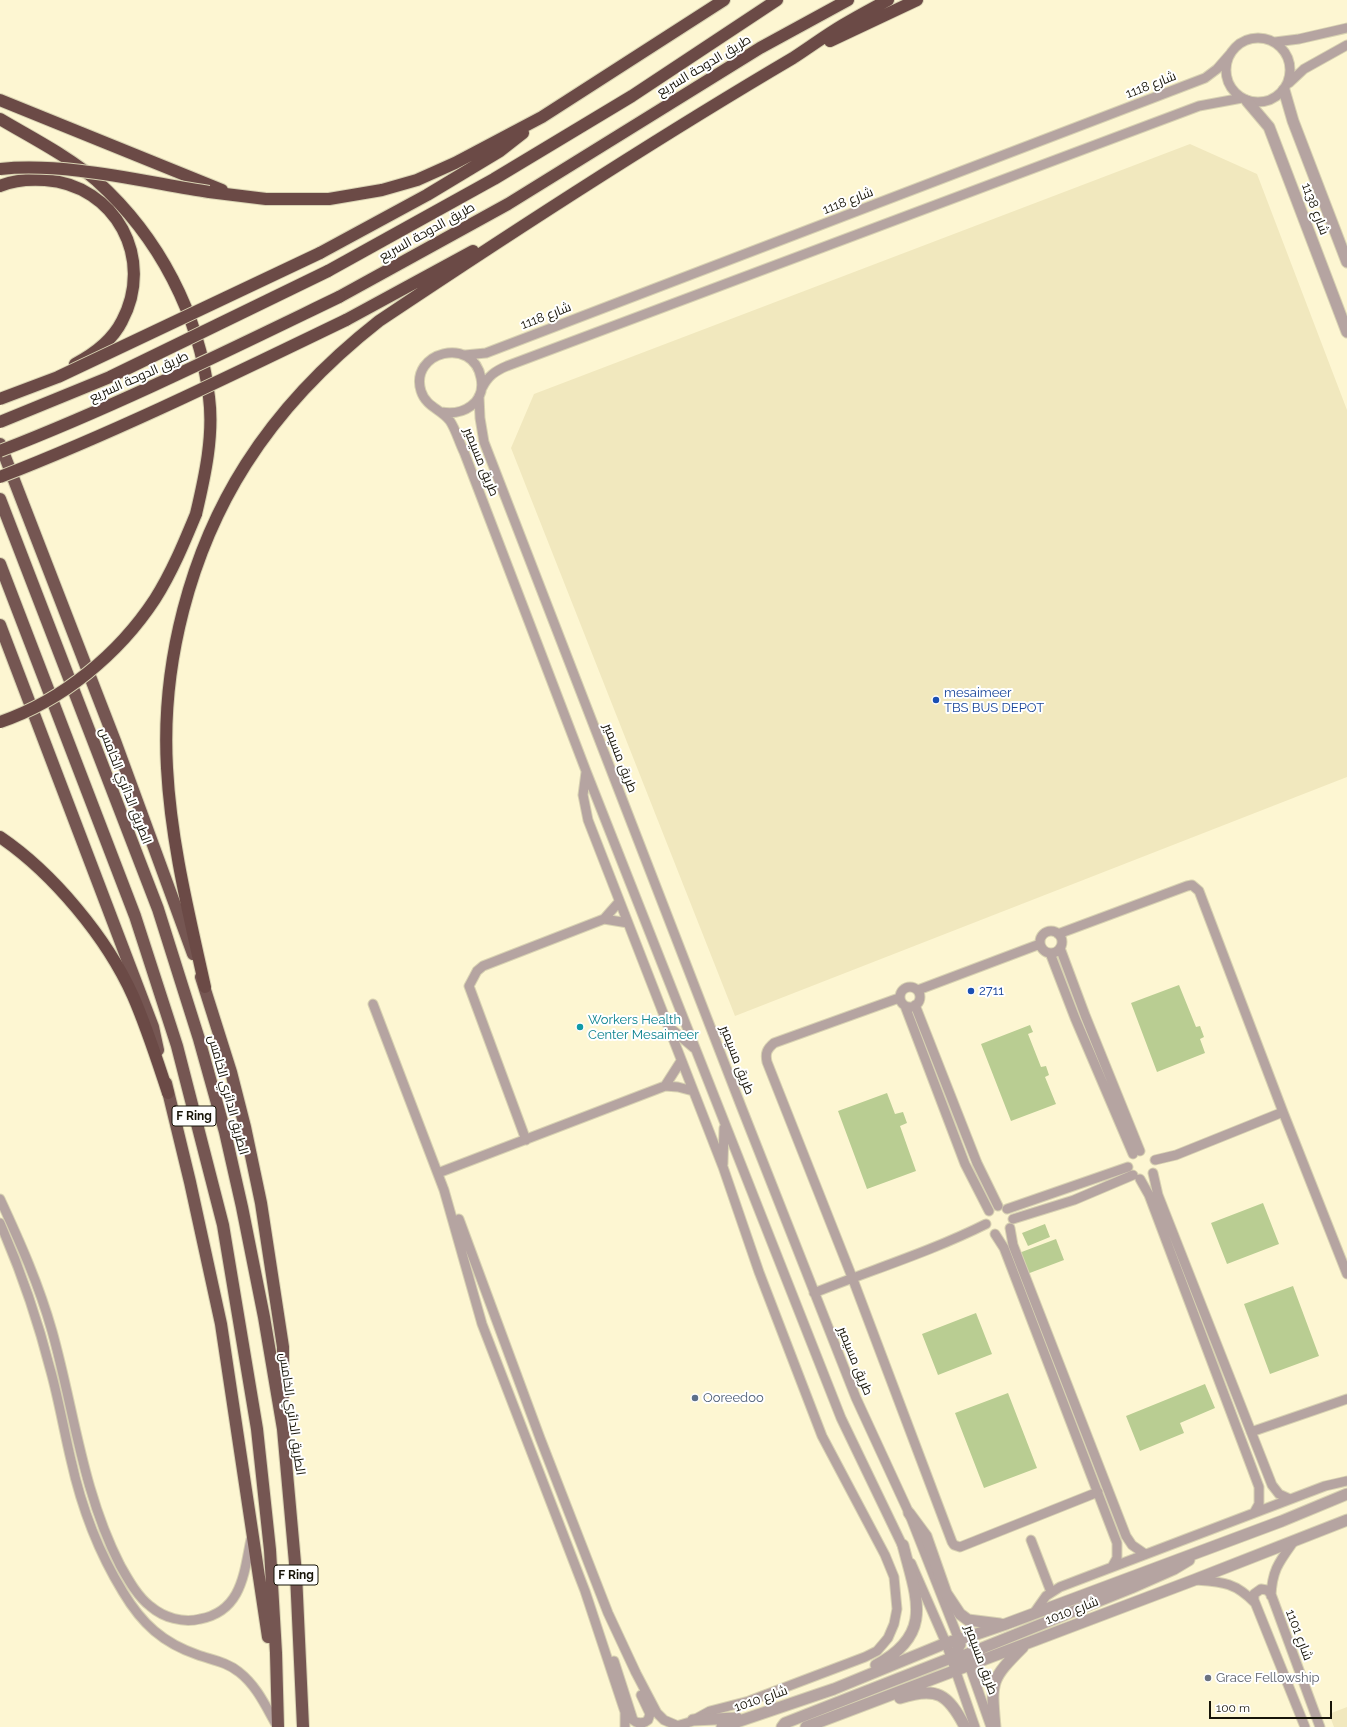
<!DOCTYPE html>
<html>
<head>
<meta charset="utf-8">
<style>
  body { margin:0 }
  #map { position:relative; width:1347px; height:1727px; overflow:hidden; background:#fdf6d2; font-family:Raleway,sans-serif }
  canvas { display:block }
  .scale { position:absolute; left:1209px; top:1701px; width:123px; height:18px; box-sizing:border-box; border:2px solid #171408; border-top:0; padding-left:5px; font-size:12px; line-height:14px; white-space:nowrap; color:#171408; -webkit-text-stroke:3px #fff; paint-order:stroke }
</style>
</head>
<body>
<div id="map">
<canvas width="1347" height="1727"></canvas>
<div class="scale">100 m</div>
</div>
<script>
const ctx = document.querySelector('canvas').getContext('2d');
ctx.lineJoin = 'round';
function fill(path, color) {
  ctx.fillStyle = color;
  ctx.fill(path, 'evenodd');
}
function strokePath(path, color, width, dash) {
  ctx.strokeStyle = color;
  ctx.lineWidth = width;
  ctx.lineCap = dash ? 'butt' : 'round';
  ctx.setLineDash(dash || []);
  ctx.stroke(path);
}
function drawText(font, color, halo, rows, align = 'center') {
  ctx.font = font + ' Raleway,Cairo,sans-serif';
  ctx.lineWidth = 4;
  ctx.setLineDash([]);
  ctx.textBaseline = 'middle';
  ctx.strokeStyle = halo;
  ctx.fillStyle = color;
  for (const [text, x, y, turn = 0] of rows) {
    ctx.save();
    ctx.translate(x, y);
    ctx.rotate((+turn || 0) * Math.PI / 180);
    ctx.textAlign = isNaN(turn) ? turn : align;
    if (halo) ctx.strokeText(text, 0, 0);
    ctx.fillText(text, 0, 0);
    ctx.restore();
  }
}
const built = new Path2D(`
  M1190,144L1257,174L1347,410V777L735,1016L511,448L534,394Z
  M1347,1707V1727H1334L1329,1714Z`);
const green = new Path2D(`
  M1179,985L1196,1027L1200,1026L1204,1037L1200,1039L1205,1053L1157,1072L1131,1003Z
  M1030,1025L1033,1032L1028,1034L1041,1067L1046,1066L1049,1075L1045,1077L1056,1104L1011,1121L981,1044Z
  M887,1093L895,1114L903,1112L907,1123L900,1126L916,1171L867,1189L838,1111Z
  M1263,1203L1279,1244L1227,1264L1211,1223Z
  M1045,1224L1050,1237L1028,1246L1022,1233Z
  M1056,1239L1064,1260L1027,1274L1019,1253Z
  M1293,1286L1319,1356L1270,1374L1244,1304Z
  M976,1313L992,1354L938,1375L922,1334Z
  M1205,1384L1215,1408L1180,1423L1184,1433L1140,1451L1126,1416Z
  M1008,1393L1037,1468L984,1488L955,1413Z`);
const minor = new Path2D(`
  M1226 70a32 32 0 1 1 64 0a32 32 0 1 1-64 0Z
  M1275,42L1299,39L1347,28
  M1289,83L1304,69L1347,45
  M465,355L486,353L1205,78L1217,69L1231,53
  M482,388C488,376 495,371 507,366L1199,106L1242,98
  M479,396L480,418L484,442L741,1106L856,1398L909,1513L961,1645
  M441,412C463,416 486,403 481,378C473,335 409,352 421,391C426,407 441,409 450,421C456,430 459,442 464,452L586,771L841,1418L905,1551
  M586,772L583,795L588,820L723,1167L759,1272L822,1436L885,1555L894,1577L897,1609L894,1624L888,1638L883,1644L877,1651L865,1657L749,1701L710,1711L690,1722L673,1727
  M604,919L628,923
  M1040 942a11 11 0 1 1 22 0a11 11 0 1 1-22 0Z
  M1058,934L1187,886L1192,885L1199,891L1283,1112L1347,1274
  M1060,948L1085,1015L1140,1151
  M1050,953L1075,1018L1133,1154
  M900 997a10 10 0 1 1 20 0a10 10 0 1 1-20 0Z
  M918,990L1040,944
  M899,998L774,1043C767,1049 765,1053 767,1062L852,1277L952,1542L954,1545L960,1547L1098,1492
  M373,1004L444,1190L482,1324L585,1591L625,1712V1727
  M915,1005L977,1163L998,1206
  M905,1006L965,1164L989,1211
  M668,1026L694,1048
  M665,1086L681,1061
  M526,1140L469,986L477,971L483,966L604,919L619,902
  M1155,1160L1176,1155L1283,1112
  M723,1164L724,1128
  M438,1173L665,1086L678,1087L693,1091
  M1153,1173L1158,1195L1272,1485L1279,1494L1290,1499
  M1140,1179L1149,1195L1259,1487V1504L1254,1513
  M0,1199C20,1242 39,1285 52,1331C74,1409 82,1491 120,1565C128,1579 137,1596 150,1606C164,1618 183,1623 200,1619C242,1611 244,1573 251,1539
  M1007,1209L1128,1167
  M459,1219L540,1438L608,1613L636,1673L657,1713L664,1720L678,1726
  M1013,1219L1074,1200L1133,1175
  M0,1223C21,1271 38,1321 51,1372C59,1401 64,1431 71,1460C81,1505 99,1553 123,1592C142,1624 163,1643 198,1655C212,1660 227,1662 239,1672C257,1686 266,1707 277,1726
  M1010,1228L1013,1245L1126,1536L1132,1545L1145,1554
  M995,1234L1004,1248L1117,1543V1558L1112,1567
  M814,1293C871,1270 930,1252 986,1224
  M1251,1432L1347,1399
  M1031,1540L1051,1592
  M911,1563L946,1643L975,1727
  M1195,1580C1222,1582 1235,1582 1255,1603
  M1271,1596C1272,1570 1279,1562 1294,1541
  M1034,1613L1046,1596L1060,1587L1325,1486L1347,1481
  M967,1659L991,1727
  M614,1661L633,1720C638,1724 643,1724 648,1720L650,1714L641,1695
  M1305,1727L1254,1600V1594L1261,1589L1267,1590L1271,1594L1320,1727`);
const tertiary = new Path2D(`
  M1284,90L1293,121L1347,262
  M1247,101L1269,127L1347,332
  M909,1513L926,1536L946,1593L960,1614L968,1620L1000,1624
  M876,1665C935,1634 916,1597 903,1545
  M955,1671L958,1661L965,1655L1131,1588L1174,1569L1189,1560
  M900,1698C937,1686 948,1694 965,1727
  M693,1720L737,1718
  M722,1727L834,1689L946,1643L971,1636L1006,1624L1282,1521L1347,1494
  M782,1727L785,1723L951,1658L958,1649L959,1639
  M806,1727L1194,1580L1347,1520
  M995,1727C991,1681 990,1680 1023,1647`);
const trunk = new Path2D(`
  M0,444L115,741L193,954
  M0,499L158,909L199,1039L225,1132L242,1207L264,1317L283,1429L296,1574L303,1727
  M0,564L135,916L177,1046L223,1225L257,1429L270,1550L276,1653L278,1727
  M0,625L153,1027L158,1050
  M201,977L231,1072L245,1127L261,1203L283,1347V1397
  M166,1083L190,1182L221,1324L268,1637`);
const motorway = new Path2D(`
  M830,41L917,0
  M0,100L222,190
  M0,119C32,138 68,156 97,181C159,237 199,314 209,397C214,435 205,476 196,514
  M0,186C14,180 30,179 45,180C116,185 155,259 122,321C112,341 94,354 75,364
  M209,192L266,199H329L382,190L417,180L455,163L542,117L724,0
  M320,253L427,195L500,151L523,133
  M328,271L494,179L632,96L777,0
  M339,297L508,204L760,48L848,0
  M346,320L473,251
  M0,837C53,873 107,938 133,996C147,1028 157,1060 168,1093
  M205,987C189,914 171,843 167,768C161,664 190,552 246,464C281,409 328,361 379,321C515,230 652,141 793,58C810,47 826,35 843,25C858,16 873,8 888,0`);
const motorwayBridge = new Path2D(`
  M0,169C66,162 144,182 209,192
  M0,399L58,377L320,253
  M0,422L110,377L328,271
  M0,451C116,406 227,351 339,297
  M0,477C118,431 232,375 346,320
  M0,722C62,701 119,654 155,599C172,572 184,543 196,514`);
const markers = [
  [936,700,4,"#1a4fb4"],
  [971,991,4,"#1a4fb4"],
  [580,1027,4,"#0f9aa8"],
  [695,1398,4,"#5c6f8a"],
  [1208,1678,4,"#6b7280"]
];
const shields = [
  [194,1116,44],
  [296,1575,44]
];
const shieldNames = [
  ["F Ring",194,1116],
  ["F Ring",296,1575]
];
const streetNames = [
  ["طريق الدوحة السريع",704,66,-31],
  ["شارع 1118",1151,85,-21],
  ["شارع 1118",848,201,-21],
  ["شارع 1138",1315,209,69],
  ["طريق الدوحة السريع",427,232,-29],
  ["شارع 1118",546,316,-21],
  ["طريق الدوحة السريع",139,377,-24],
  ["طريق مسيمير",481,462,68],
  ["طريق مسيمير",620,758,69],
  ["الطريق الدائري الخامس",125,786,69],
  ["طريق مسيمير",737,1060,69],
  ["الطريق الدائري الخامس",228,1095,75],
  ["طريق مسيمير",855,1361,68],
  ["الطريق الدائري الخامس",292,1414,82],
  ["شارع 1010",1072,1611,-21],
  ["شارع 1101",1299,1635,69],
  ["طريق مسيمير",981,1660,70],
  ["شارع 1010",761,1699,-19]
];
const transitNames = [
  ["mesaimeer",944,693],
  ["TBS BUS DEPOT",944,708],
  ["2711",979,991]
];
const cultureNames = [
  ["Workers Health",588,1020],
  ["Center Mesaimeer",588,1035]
];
const serviceNames = [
  ["Ooreedoo",703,1398]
];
const worshipNames = [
  ["Grace Fellowship",1216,1678]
];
fill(built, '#f1e8be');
fill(green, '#b9cd92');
strokePath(minor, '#d8d2b2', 11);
strokePath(tertiary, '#d8d2b2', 13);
strokePath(trunk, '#d8d2b2', 14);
strokePath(motorway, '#d8d2b2', 14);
strokePath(minor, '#b5a4a1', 9);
strokePath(tertiary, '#b5a4a1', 11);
strokePath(trunk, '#755652', 12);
strokePath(motorway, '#6b4a46', 12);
strokePath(motorwayBridge, '#d8d2b2', 14, []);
strokePath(motorwayBridge, '#6b4a46', 12);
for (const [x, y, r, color] of markers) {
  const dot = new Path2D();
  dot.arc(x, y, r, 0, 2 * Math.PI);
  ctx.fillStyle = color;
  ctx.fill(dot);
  strokePath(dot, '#fff', 1.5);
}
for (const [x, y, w] of shields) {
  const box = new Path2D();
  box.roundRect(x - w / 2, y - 10, w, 20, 3);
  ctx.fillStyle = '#fff';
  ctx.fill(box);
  strokePath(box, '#171408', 1);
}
drawText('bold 12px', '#171408', null, shieldNames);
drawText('13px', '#171408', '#fff', streetNames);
drawText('13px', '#164399', '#fff', transitNames, 'left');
drawText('13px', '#0d838f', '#fff', cultureNames, 'left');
drawText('13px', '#4e5e75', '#fff', serviceNames, 'left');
drawText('13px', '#5b616d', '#fff', worshipNames, 'left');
</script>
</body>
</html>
